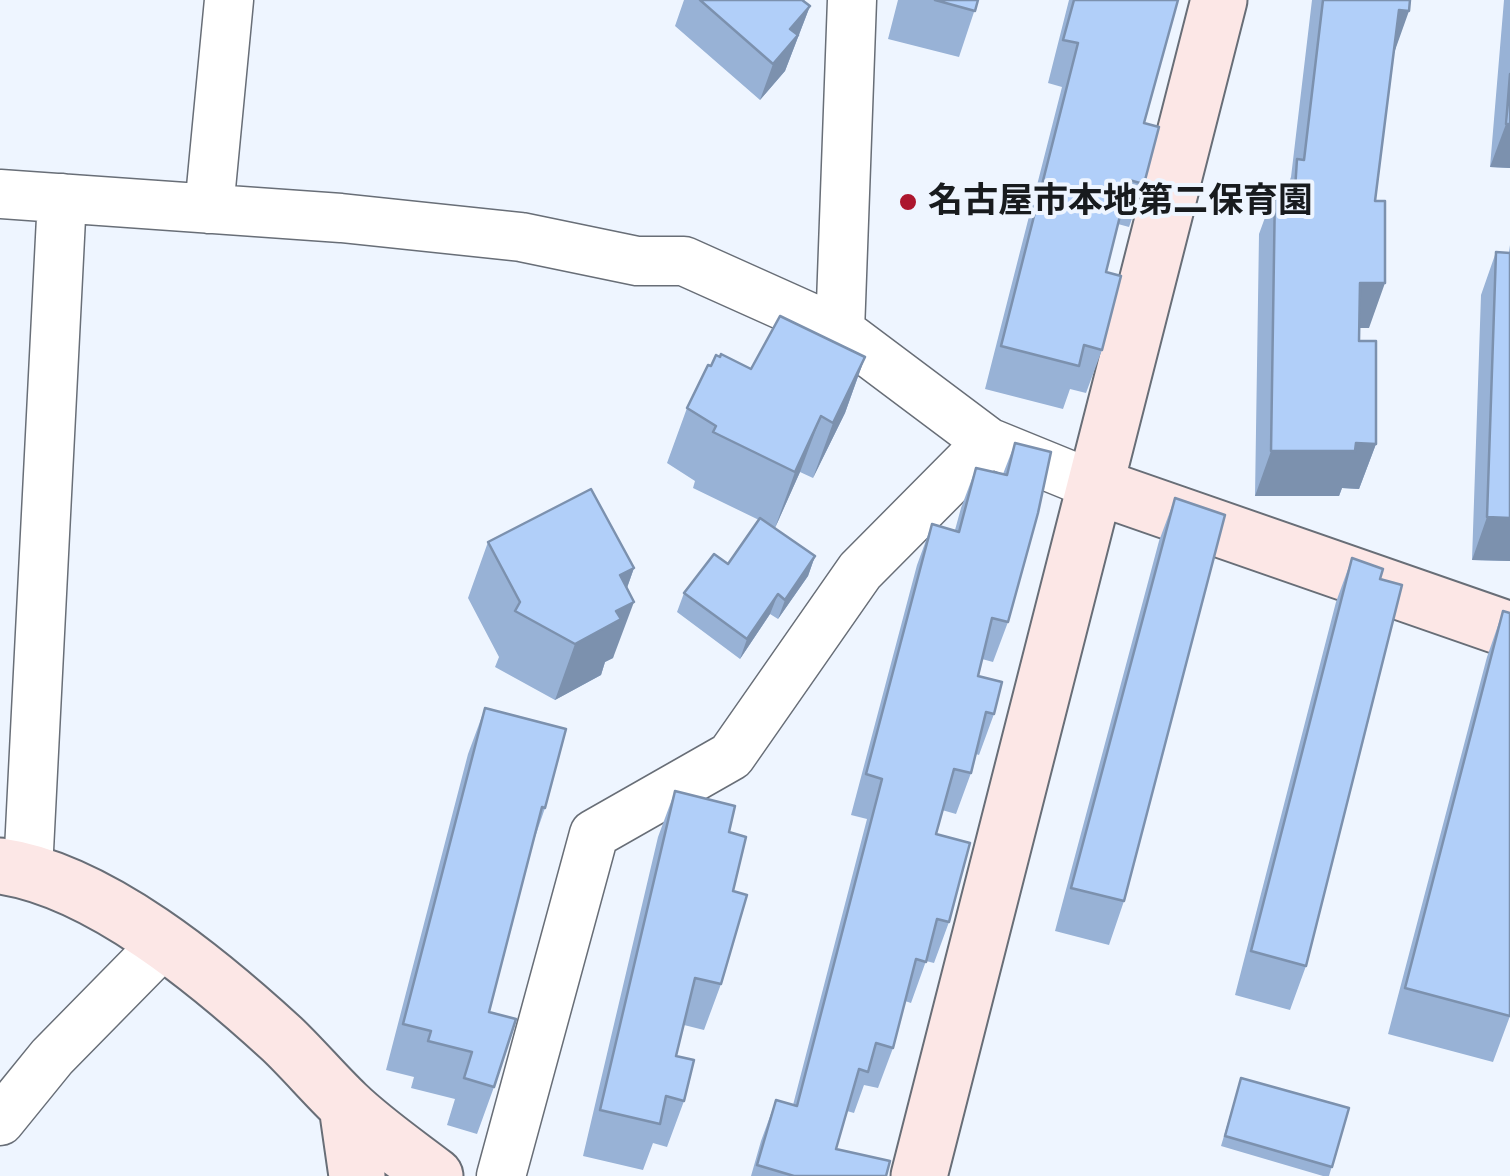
<!DOCTYPE html>
<html>
<head>
<meta charset="utf-8">
<style>
  body { margin:0 }
  canvas { display:block; background:#eef5ff }
</style>
</head>
<body>
<canvas width="1510" height="1176"></canvas>
<script>
const ctx = document.querySelector('canvas').getContext('2d');
ctx.lineJoin = 'round';
function strokePath(path, color, width, dash) {
  ctx.strokeStyle = color;
  ctx.lineWidth = width;
  ctx.lineCap = dash ? 'butt' : 'round';
  ctx.setLineDash(dash || []);
  ctx.stroke(path);
}
function fill(path, color) {
  ctx.fillStyle = color;
  ctx.fill(path, 'evenodd');
}
function drawText(font, color, halo, rows, align = 'center') {
  ctx.font = font + ' "Libre Baskerville","Noto Sans JP",serif';
  ctx.lineWidth = 8;
  ctx.setLineDash([]);
  ctx.textBaseline = 'middle';
  ctx.strokeStyle = halo;
  ctx.fillStyle = color;
  for (const [text, x, y, turn = 0] of rows) {
    ctx.save();
    ctx.translate(x, y);
    ctx.rotate((+turn || 0) * Math.PI / 180);
    ctx.textAlign = isNaN(turn) ? turn : align;
    if (halo) ctx.strokeText(text, 0, 0);
    ctx.fillText(text, 0, 0);
    ctx.restore();
  }
}
const street = new Path2D(`
  M0,194L341,218L521,237L637,261H684L840,331L988,442L1096,486
  M209,209L229,0
  M840,331L852,0
  M28,870L62,198
  M0,1121L52,1057L165,942
  M501,1176L594,834L731,756L860,571L988,442`);
const secondary = new Path2D(`
  M1096,486L1510,630
  M0,866C99,880 210,973 282,1039C304,1060 324,1084 346,1105C373,1131 405,1153 435,1176
  M347,1106L357,1176
  M919,1176L1219,0`);
const wall = new Path2D(`
  M684,0H805L804,1L810,6L785,71L760,100L675,26Z
  M898,0H978L959,57L888,39Z
  M1069,0H1178L1144,123V184L1129,227L1118,224L1106,272L1102,350L1086,393L1070,389L1063,409L985,389L1062,87L1048,83Z
  M1312,0H1410L1394,53L1375,201L1369,328H1359V341L1376,444L1359,489L1342,488L1339,496H1255L1259,234L1275,190H1286L1291,177Z
  M1504,0H1510V168L1490,167Z
  M1510,245V561L1472,560L1481,295L1496,252H1509Z
  M865,357L845,413L813,478L800,472L775,528L815,556L808,576L778,619L770,614L740,659L677,612L684,593L728,564L759,520L693,488L695,481L667,463L687,408L751,369Z
  M1015,443L1008,622L993,662L982,659L978,676L994,714L979,755L976,754L971,773L956,814L942,810L936,834L949,922L934,963L926,961L911,1003L905,1001L893,1048L878,1088L864,1085L854,1113L847,1111L836,1149L886,1176H751L761,1141L776,1100L793,1105L867,819L851,815L917,565L932,524L955,530L961,508L976,468L1003,474Z
  M1175,498L1124,901L1109,945L1055,931L1159,541Z
  M488,542L634,568L627,588L613,658L605,662L601,675L555,700L495,667L499,657L468,598Z
  M1352,558L1380,579L1306,966L1290,1010L1235,995L1336,602Z
  M1503,611L1510,1016L1493,1062L1388,1034L1487,657Z
  M485,708L545,808L533,843L489,1012L494,1087L477,1134L447,1125L455,1099L411,1088L414,1077L386,1070L468,754Z
  M675,791L729,832L733,891L721,984L704,1030L684,1025L676,1056L684,1101L667,1147L653,1143L643,1170L583,1156L658,837Z
  M1241,1078L1349,1108L1329,1176H1323L1221,1146Z`);
const shadedWall = new Path2D(`
  M810,6L785,71L760,100L773,64L790,29Z
  M1399,10L1409,11L1393,56Z
  M1506,124H1510V168L1490,167Z
  M1360,283H1385L1369,328H1344Z
  M865,357L845,413L813,478L833,423Z
  M821,416L800,472L775,528L795,472Z
  M1356,443L1376,444L1359,489L1342,488L1339,496H1255L1271,451Z
  M1487,517L1510,518V561L1472,560Z
  M815,556L808,576L778,619L785,600Z
  M634,568L619,610L634,602L613,658L605,662L601,675L555,700L575,644L620,575Z
  M778,594L770,614L740,659L747,639Z`);
const building = new Path2D(`
  M700,0H802L810,6L790,29L798,35L773,64Z
  M935,0H978L975,11Z
  M1074,0H1178L1144,123L1159,127L1144,184L1129,180L1106,272L1121,276L1102,350L1084,345L1079,366L1001,346L1078,43L1063,40Z
  M1323,0H1410L1409,11L1399,10L1375,201H1385V283H1360L1359,341H1376V444L1356,443L1355,451H1271L1275,190H1295L1297,159L1304,160Z
  M1510,74V124H1506Z
  M1496,252L1510,253V518L1487,517Z
  M780,316L865,357L833,423L821,416L795,472L713,432L716,426L687,408L708,365L711,366L716,355L720,357L721,354L751,369Z
  M1015,443L1051,452L1038,513L1008,622L992,618L978,676L1002,682L994,714L986,712L971,773L954,769L936,834L970,843L960,880L949,922L937,919L926,962L916,959L893,1048L876,1043L868,1072L859,1069L836,1149L890,1161L886,1176H794L757,1165L776,1100L797,1106L882,779L866,774L932,524L959,532L976,468L1007,475Z
  M591,489L634,568L620,575L634,602L616,611L621,619L575,644L515,611L520,602L488,542Z
  M1175,498L1225,515L1124,901L1071,888Z
  M760,518L815,556L785,600L778,594L747,639L684,593L714,554L728,564Z
  M1352,558L1383,569L1380,579L1402,585L1306,966L1251,951Z
  M1503,611L1510,613V1016L1405,988Z
  M485,708L566,729L545,808L542,807L489,1012L516,1019L494,1087L464,1078L472,1052L428,1041L431,1031L403,1024Z
  M675,791L735,806L729,832L746,837L733,891L747,895L721,984L695,978L676,1056L694,1060L684,1101L666,1096L660,1124L600,1110Z
  M1241,1078L1349,1108L1332,1167L1225,1136Z`);
const markers = [
  [908,202,10,"#ac162e"]
];
const poiNames = [
  ["名古屋市本地第二保育園",928,202]
];
strokePath(street, '#686e77', 51);
strokePath(secondary, '#686e77', 59);
strokePath(street, '#fff', 48);
strokePath(secondary, '#fce7e6', 55);
fill(wall, '#98b2d6');
fill(shadedWall, '#7c91ae');
fill(building, '#b1cff9');
strokePath(building, '#7c91ae', 2.5);
for (const [x, y, r, color] of markers) {
  const dot = new Path2D();
  dot.arc(x, y, r, 0, 2 * Math.PI);
  ctx.fillStyle = color;
  ctx.fill(dot);
  strokePath(dot, '#eef5ff', 4);
}
drawText('bold 35px', '#181b1e', '#eef5ff', poiNames, 'left');
</script>
</body>
</html>
